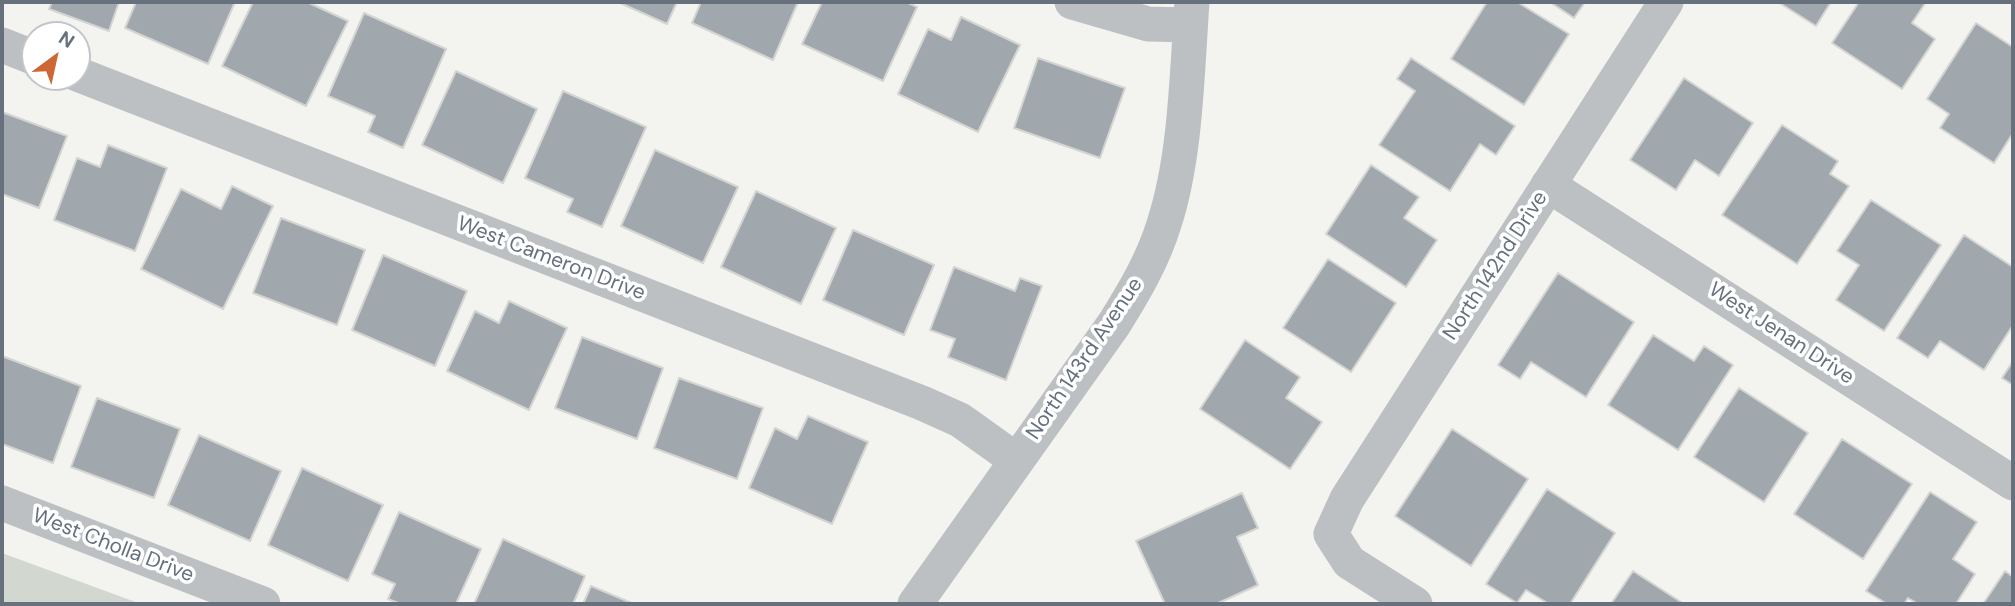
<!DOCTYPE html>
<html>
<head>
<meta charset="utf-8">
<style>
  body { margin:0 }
  #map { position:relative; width:2015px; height:606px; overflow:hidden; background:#f3f3f0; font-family:"DM Sans",sans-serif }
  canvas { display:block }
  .frame { position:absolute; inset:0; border:4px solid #66717d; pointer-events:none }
  .north { position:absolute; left:21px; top:21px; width:70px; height:70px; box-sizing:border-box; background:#fff; border:2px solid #c2c6cb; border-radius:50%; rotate:33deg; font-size:19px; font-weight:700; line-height:28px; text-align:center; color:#66717d }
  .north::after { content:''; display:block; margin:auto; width:24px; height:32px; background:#cd6836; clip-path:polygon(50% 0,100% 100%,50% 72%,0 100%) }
</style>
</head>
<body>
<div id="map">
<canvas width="2015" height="606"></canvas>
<div class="frame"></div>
<div class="north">N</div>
</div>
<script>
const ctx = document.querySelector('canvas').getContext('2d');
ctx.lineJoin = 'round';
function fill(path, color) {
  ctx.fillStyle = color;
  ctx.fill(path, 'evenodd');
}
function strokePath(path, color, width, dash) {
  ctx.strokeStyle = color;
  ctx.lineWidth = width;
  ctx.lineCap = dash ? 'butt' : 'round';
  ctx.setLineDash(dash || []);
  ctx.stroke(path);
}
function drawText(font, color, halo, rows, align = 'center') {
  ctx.font = font + ' "DM Sans",sans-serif';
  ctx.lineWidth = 7;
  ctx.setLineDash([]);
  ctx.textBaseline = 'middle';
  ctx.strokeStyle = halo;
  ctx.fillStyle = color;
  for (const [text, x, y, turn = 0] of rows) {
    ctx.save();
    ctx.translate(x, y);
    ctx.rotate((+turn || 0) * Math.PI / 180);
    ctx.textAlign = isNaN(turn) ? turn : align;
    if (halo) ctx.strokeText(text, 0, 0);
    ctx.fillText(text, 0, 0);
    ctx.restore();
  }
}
const green = new Path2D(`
  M2,553L141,604H2Z`);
const building = new Path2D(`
  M52,2H119L109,31L49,9Z
  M136,2H235L208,64L125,28Z
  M253,2H307L348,21L306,106L222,66Z
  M618,2H677L667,24Z
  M701,2H798L773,60L692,23Z
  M822,2H906L917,7L883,81L802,44Z
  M1487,2H1517L1569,34L1524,105L1451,59Z
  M1550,2H1585L1574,18Z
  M1778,2H1831L1816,26Z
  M1859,2H1926L1912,23L1935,39L1902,89L1832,43Z
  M364,13L446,49L403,148L368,132L375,116L328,96Z
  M961,17L1020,45L978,132L898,94L928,29L951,40Z
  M1976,23L2013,47V133L1994,163L1940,128L1949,114L1927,99Z
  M1038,58L1125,88L1100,158L1014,128Z
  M1411,58L1515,126L1496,155L1480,144L1450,191L1379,145L1415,91L1397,79Z
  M456,71L537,109L503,183L422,145Z
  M1684,78L1753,123L1719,176L1695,160L1676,190L1630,160Z
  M563,91L646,127L602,227L567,212L573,199L525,178Z
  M2,112L67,136L39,208L2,194Z
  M1782,125L1838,161L1830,174L1849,186L1797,264L1722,215Z
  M108,145L167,168L135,251L54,220L77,158L100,167Z
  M655,150L738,187L703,263L621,226Z
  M1371,165L1419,197L1404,218L1437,240L1406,287L1326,234Z
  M232,186L273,206L223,309L141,269L181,189L221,209Z
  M756,191L836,228L801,304L721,267Z
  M1871,200L1941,245L1884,331L1836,300L1859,265L1837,251Z
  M281,218L365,250L337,325L253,293Z
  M853,230L934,265L904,335L823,300Z
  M1964,235L2013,267V325L1984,370L1940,341L1928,358L1897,338Z
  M383,255L467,291L435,366L352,330Z
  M1328,259L1396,303L1351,372L1283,328Z
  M954,267L1015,291L1020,278L1042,286L1006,380L948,357L955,339L930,330Z
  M1558,273L1634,322L1586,397L1531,362L1520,379L1498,365Z
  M509,301L567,328L529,410L447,371L475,311L499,323Z
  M1653,335L1694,361L1704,346L1733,365L1678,450L1608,405Z
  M582,337L663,368L637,439L555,408Z
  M1245,340L1300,377L1286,398L1322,422L1290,469L1200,409Z
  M2,356L81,386L53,463L2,444Z
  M2013,361V385L2002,378Z
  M679,378L763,408L737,479L654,448Z
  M1739,388L1808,433L1764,502L1694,457Z
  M97,398L180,429L154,498L71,467Z
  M808,416L868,442L832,524L749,488L775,428L797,439Z
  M1452,429L1528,479L1471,566L1395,516Z
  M199,435L281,471L250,541L168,505Z
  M1842,439L1912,484L1863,559L1794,514Z
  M302,468L383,505L348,581L268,545Z
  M1547,489L1615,533L1570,604H1549L1526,590L1517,603L1486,584Z
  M1930,492L1977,522L1953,559L1975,574L1956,604H1918L1908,598L1904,604H1887L1866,591Z
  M1242,493L1258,528L1237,537L1258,585L1216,604H1165L1136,541Z
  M399,512L481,549L456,604H401L388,599L395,584L372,574Z
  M503,539L585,576L573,604H474Z
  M1633,571L1684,604H1611Z
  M2005,571L2013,577V604H1983Z
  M591,586L634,604H583Z`);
const minor = new Path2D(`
  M1072,2L1148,24L1190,25
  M2,45L35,58
  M77,74L922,403L960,420L1016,460
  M1548,185L2013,483
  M2,503L263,604
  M915,604L1114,324C1134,292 1153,260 1164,224C1186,157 1187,72 1192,2
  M1415,604L1349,562L1331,534L1347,499L1666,2`);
const streetNames = [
  ["West Cameron Drive",551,259,21],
  ["North 142nd Drive",1496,266,-57],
  ["West Jenan Drive",1781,334,33],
  ["North 143rd Avenue",1085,359,-56],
  ["West Cholla Drive",113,546,21]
];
fill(green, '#d2d8d0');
fill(building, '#a1a8ad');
strokePath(building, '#d4d5d3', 2);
strokePath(minor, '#bdc0c3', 35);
drawText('21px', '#66717d', '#fff', streetNames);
</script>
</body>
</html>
